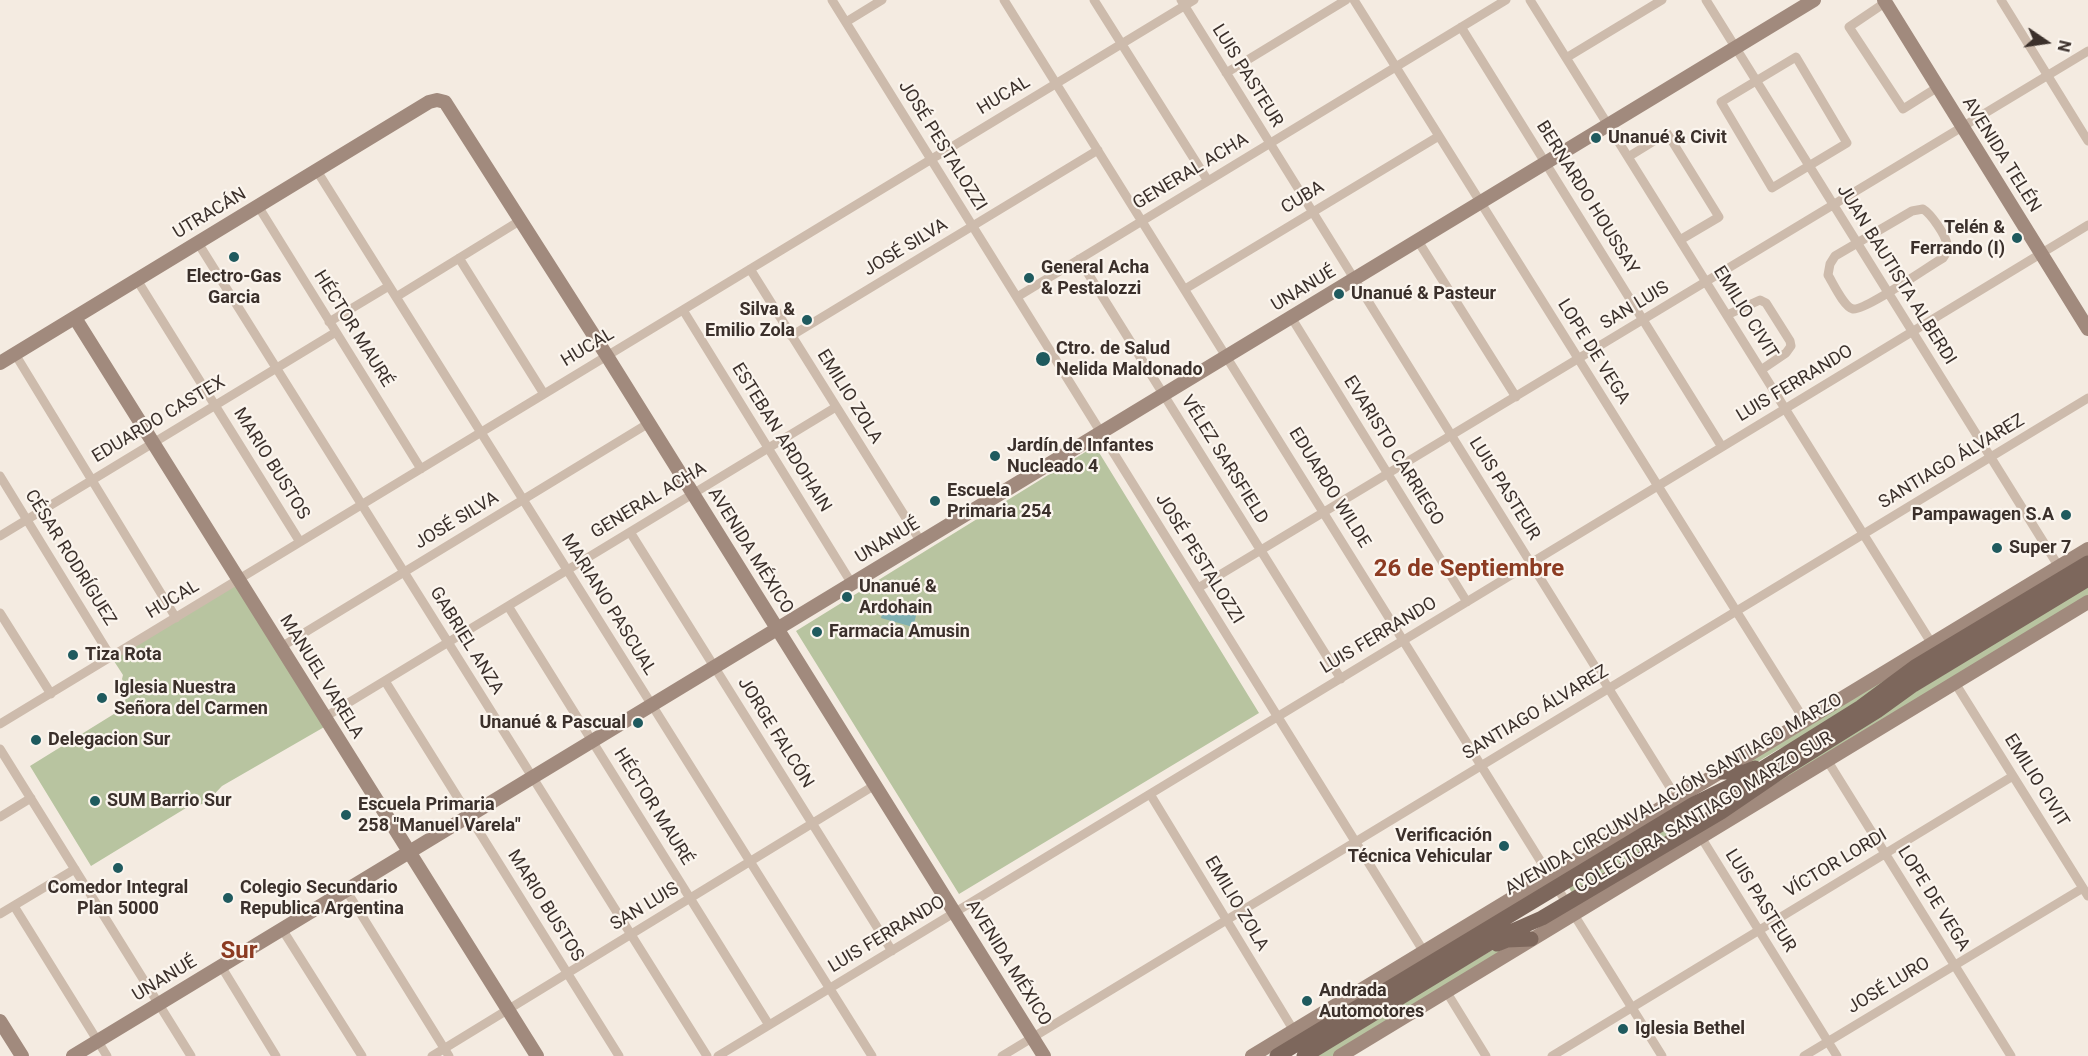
<!DOCTYPE html>
<html>
<head>
<meta charset="utf-8">
<style>
  body { margin:0 }
  #map { position:relative; width:2088px; height:1056px; overflow:hidden; background:#f4ebe1; font-family:Roboto,sans-serif }
  canvas { display:block }
  .north { position:absolute; left:2016px; top:12px; width:60px; height:60px; -webkit-text-stroke:4px #fbf5ee; paint-order:stroke; rotate:103deg; font-size:16px; font-weight:700; line-height:24px; text-align:center; color:#3b302b }
  .north::after { content:''; display:block; margin:auto; width:21px; height:27px; background:#3b302b; clip-path:polygon(50% 0,100% 100%,50% 72%,0 100%) }
</style>
</head>
<body>
<div id="map">
<canvas width="2088" height="1056"></canvas>
<div class="north">N</div>
</div>
<script>
const ctx = document.querySelector('canvas').getContext('2d');
ctx.lineJoin = 'round';
function fill(path, color) {
  ctx.fillStyle = color;
  ctx.fill(path, 'evenodd');
}
function strokePath(path, color, width, dash) {
  ctx.strokeStyle = color;
  ctx.lineWidth = width;
  ctx.lineCap = dash ? 'butt' : 'round';
  ctx.setLineDash(dash || []);
  ctx.stroke(path);
}
function drawText(font, color, halo, rows, align = 'center') {
  ctx.font = font + ' Roboto,sans-serif';
  ctx.lineWidth = 4.5;
  ctx.setLineDash([]);
  ctx.textBaseline = 'middle';
  ctx.strokeStyle = halo;
  ctx.fillStyle = color;
  for (const [text, x, y, turn = 0] of rows) {
    ctx.save();
    ctx.translate(x, y);
    ctx.rotate((+turn || 0) * Math.PI / 180);
    ctx.textAlign = isNaN(turn) ? turn : align;
    if (halo) ctx.strokeText(text, 0, 0);
    ctx.fillText(text, 0, 0);
    ctx.restore();
  }
}
const green = new Path2D(`
  M1095,446L1259,713L959,894L796,631Z
  M2088,553L1804,738L1779,749L1749,767H1736Z
  M237,582L326,726L222,786L206,803L186,808L91,866L30,766L122,709C127,699 128,690 122,679L123,675L112,658Z
  M2088,586V598L1724,816L1881,713Z
  M1680,820L1684,827L1572,893L1568,886Z
  M1517,944L1333,1056H1312L1501,945Z`);
const water = new Path2D(`
  M885,603L917,612L913,627L881,618Z`);
const street = new Path2D(`
  M832,0L1424,952
  M1004,0L1662,1056
  M1094,0L1208,181
  M1181,0L1837,1056
  M1354,0L1805,721
  M1530,0L1932,644
  M1706,0L2059,567
  M2001,0L2088,141
  M1886,2L1849,27L1903,109L1938,87
  M846,22L882,0
  M1461,27L1722,447
  M1796,57L1847,143L1772,188L1721,102Z
  M1566,58L1662,0
  M1226,73L1346,0
  M1628,157L1667,133L1719,217L1680,240
  M317,171L872,1056
  M258,206L421,469
  M1923,209C1931,214 1945,234 1947,244C1949,249 1946,254 1943,258C1929,266 1865,311 1853,309C1844,307 1833,283 1828,275L1830,264L1835,256L1912,211Z
  M1418,241L1516,397
  M198,243L707,1056
  M459,258L544,394
  M1079,259L1341,679
  M750,269L921,542
  M137,280L300,542
  M1185,289L1439,136
  M396,297L521,220
  M1017,297L1506,0
  M683,310L852,584
  M1727,315L1760,300L1766,303L1790,341L1791,346L1786,353L1761,370
  M1291,317L1467,602
  M329,322L389,286
  M791,336L1098,150
  M15,354L176,618
  M0,476L111,657
  M630,532L892,951
  M0,536L336,332
  M1198,588L2088,51
  M508,606L769,1025
  M0,613L51,694
  M281,647L649,423
  M385,681L619,1056
  M1955,683L2088,896
  M325,717L836,407
  M0,724L1194,0
  M0,749L191,1056
  M1827,760L2011,1056
  M1150,794L1294,1031
  M0,817L31,798
  M346,890L449,1056
  M14,906L107,1056
  M0,914L75,869
  M282,929L362,1056
  M221,966L276,1056
  M1446,991L1486,1056
  M432,1056L875,785
  M718,1056L2088,225
  M1002,1056L2088,398
  M1552,1056L2013,776
  M1804,1056L2083,888`);
const secondary = new Path2D(`
  M1884,0L2088,329
  M75,318L537,1056
  M0,363L429,102L437,100L445,102L607,356L1044,1056
  M0,1021L22,1056
  M73,1056L1814,0
  M1252,1056L2088,549
  M1340,1056L2088,602`);
const primary = new Path2D(`
  M1722,772H1745L1755,768
  M1497,944L1507,940L1531,939
  M1277,1056L1694,804L1749,777L1861,707L1915,667L2088,563
  M1304,1056L1501,936L1542,918L1721,812L1784,769L1877,711L1913,685L2088,579`);
const markers = [
  [1596,138,6,"#1f5a5e"],
  [2017,238,6,"#1f5a5e"],
  [234,257,6,"#1f5a5e"],
  [1029,278,6,"#1f5a5e"],
  [1339,294,6,"#1f5a5e"],
  [807,320,6,"#1f5a5e"],
  [1043,359,8,"#1f5a5e"],
  [995,456,6,"#1f5a5e"],
  [935,501,6,"#1f5a5e"],
  [2066,515,6,"#1f5a5e"],
  [1997,548,6,"#1f5a5e"],
  [847,597,6,"#1f5a5e"],
  [817,632,6,"#1f5a5e"],
  [73,655,6,"#1f5a5e"],
  [102,698,6,"#1f5a5e"],
  [638,723,6,"#1f5a5e"],
  [36,740,6,"#1f5a5e"],
  [95,801,6,"#1f5a5e"],
  [346,815,6,"#1f5a5e"],
  [1504,846,6,"#1f5a5e"],
  [118,868,6,"#1f5a5e"],
  [228,898,6,"#1f5a5e"],
  [1307,1001,6,"#1f5a5e"],
  [1623,1029,6,"#1f5a5e"]
];
const streetNames = [
  ["LUIS PASTEUR",1247,76,58],
  ["HUCAL",1004,96,-31],
  ["JOSÉ PESTALOZZI",942,146,58],
  ["AVENIDA TELÉN",2001,155,58],
  ["GENERAL ACHA",1191,172,-31],
  ["CUBA",1303,198,-31],
  ["BERNARDO HOUSSAY",1587,198,58],
  ["UTRACÁN",210,214,-31],
  ["JOSÉ SILVA",906,248,-31],
  ["JUAN BAUTISTA ALBERDI",1896,275,58],
  ["UNANUÉ",1304,289,-31],
  ["SAN LUIS",1635,306,-31],
  ["EMILIO CIVIT",1745,313,58],
  ["HÉCTOR MAURÉ",353,329,58],
  ["HUCAL",588,348,-31],
  ["LOPE DE VEGA",1593,352,58],
  ["LUIS FERRANDO",1795,384,-31],
  ["EMILIO ZOLA",849,397,58],
  ["EDUARDO CASTEX",159,420,-31],
  ["ESTEBAN ARDOHAIN",781,438,58],
  ["EVARISTO CARRIEGO",1393,451,58],
  ["VÉLEZ SARSFIELD",1224,460,58],
  ["SANTIAGO ÁLVAREZ",1952,462,-31],
  ["MARIO BUSTOS",271,464,58],
  ["EDUARDO WILDE",1329,488,58],
  ["LUIS PASTEUR",1504,489,58],
  ["GENERAL ACHA",649,501,-31],
  ["JOSÉ SILVA",457,521,-31],
  ["UNANUÉ",888,541,-31],
  ["AVENIDA MÉXICO",750,551,58],
  ["CÉSAR RODRÍGUEZ",70,558,58],
  ["JOSÉ PESTALOZZI",1199,559,58],
  ["HUCAL",173,600,-31],
  ["MARIANO PASCUAL",608,605,58],
  ["LUIS FERRANDO",1379,636,-31],
  ["GABRIEL ANZA",466,641,58],
  ["MANUEL VARELA",321,677,58],
  ["SANTIAGO ÁLVAREZ",1536,713,-31],
  ["JORGE FALCÓN",775,733,58],
  ["EMILIO CIVIT",2036,781,58],
  ["AVENIDA CIRCUNVALACIÓN SANTIAGO MARZO",1674,795,-30],
  ["HÉCTOR MAURÉ",653,807,58],
  ["COLECTORA SANTIAGO MARZO SUR",1704,813,-31],
  ["VÍCTOR LORDI",1836,864,-31],
  ["LOPE DE VEGA",1933,899,58],
  ["LUIS PASTEUR",1760,901,58],
  ["EMILIO ZOLA",1236,904,59],
  ["MARIO BUSTOS",545,906,58],
  ["SAN LUIS",645,907,-31],
  ["LUIS FERRANDO",887,935,-31],
  ["AVENIDA MÉXICO",1008,963,58],
  ["UNANUÉ",165,979,-31],
  ["JOSÉ LURO",1889,986,-31]
];
const poiNames = [
  ["Unanué & Civit",1608,138],
  ["Telén &",2005,228,"right"],
  ["Ferrando (I)",2005,249,"right"],
  ["General Acha",1041,268],
  ["& Pestalozzi",1041,289],
  ["Electro-Gas",234,277,"center"],
  ["Garcia",234,298,"center"],
  ["Unanué & Pasteur",1351,294],
  ["Silva &",795,310,"right"],
  ["Emilio Zola",795,331,"right"],
  ["Ctro. de Salud",1056,349],
  ["Nelida Maldonado",1056,370],
  ["Jardín de Infantes",1007,446],
  ["Nucleado 4",1007,467],
  ["Escuela",947,491],
  ["Primaria 254",947,512],
  ["Pampawagen S.A",2054,515,"right"],
  ["Super 7",2009,548],
  ["Unanué &",859,587],
  ["Ardohain",859,608],
  ["Farmacia Amusin",829,632],
  ["Tiza Rota",85,655],
  ["Iglesia Nuestra",114,688],
  ["Señora del Carmen",114,709],
  ["Unanué & Pascual",626,723,"right"],
  ["Delegacion Sur",48,740],
  ["SUM Barrio Sur",107,801],
  ["Escuela Primaria",358,805],
  ["258 \"Manuel Varela\"",358,826],
  ["Verificación",1492,836,"right"],
  ["Técnica Vehicular",1492,857,"right"],
  ["Comedor Integral",118,888,"center"],
  ["Plan 5000",118,909,"center"],
  ["Colegio Secundario",240,888],
  ["Republica Argentina",240,909],
  ["Andrada",1319,991],
  ["Automotores",1319,1012],
  ["Iglesia Bethel",1635,1029]
];
const districtNames = [
  ["26 de Septiembre",1469,570],
  ["Sur",239,952]
];
fill(green, '#b8c4a0');
fill(water, '#7fb0b2');
strokePath(street, '#cdbbac', 9);
strokePath(secondary, '#a18a7d', 14);
strokePath(primary, '#7d675c', 15);
for (const [x, y, r, color] of markers) {
  const dot = new Path2D();
  dot.arc(x, y, r, 0, 2 * Math.PI);
  ctx.fillStyle = color;
  ctx.fill(dot);
  strokePath(dot, '#fbf5ee', 2);
}
drawText('18px', '#3b302b', '#fbf5ee', streetNames);
drawText('bold 18px', '#3b302b', '#fbf5ee', poiNames, 'left');
drawText('bold 24px', '#8c3b22', '#fbf5ee', districtNames);
</script>
</body>
</html>
